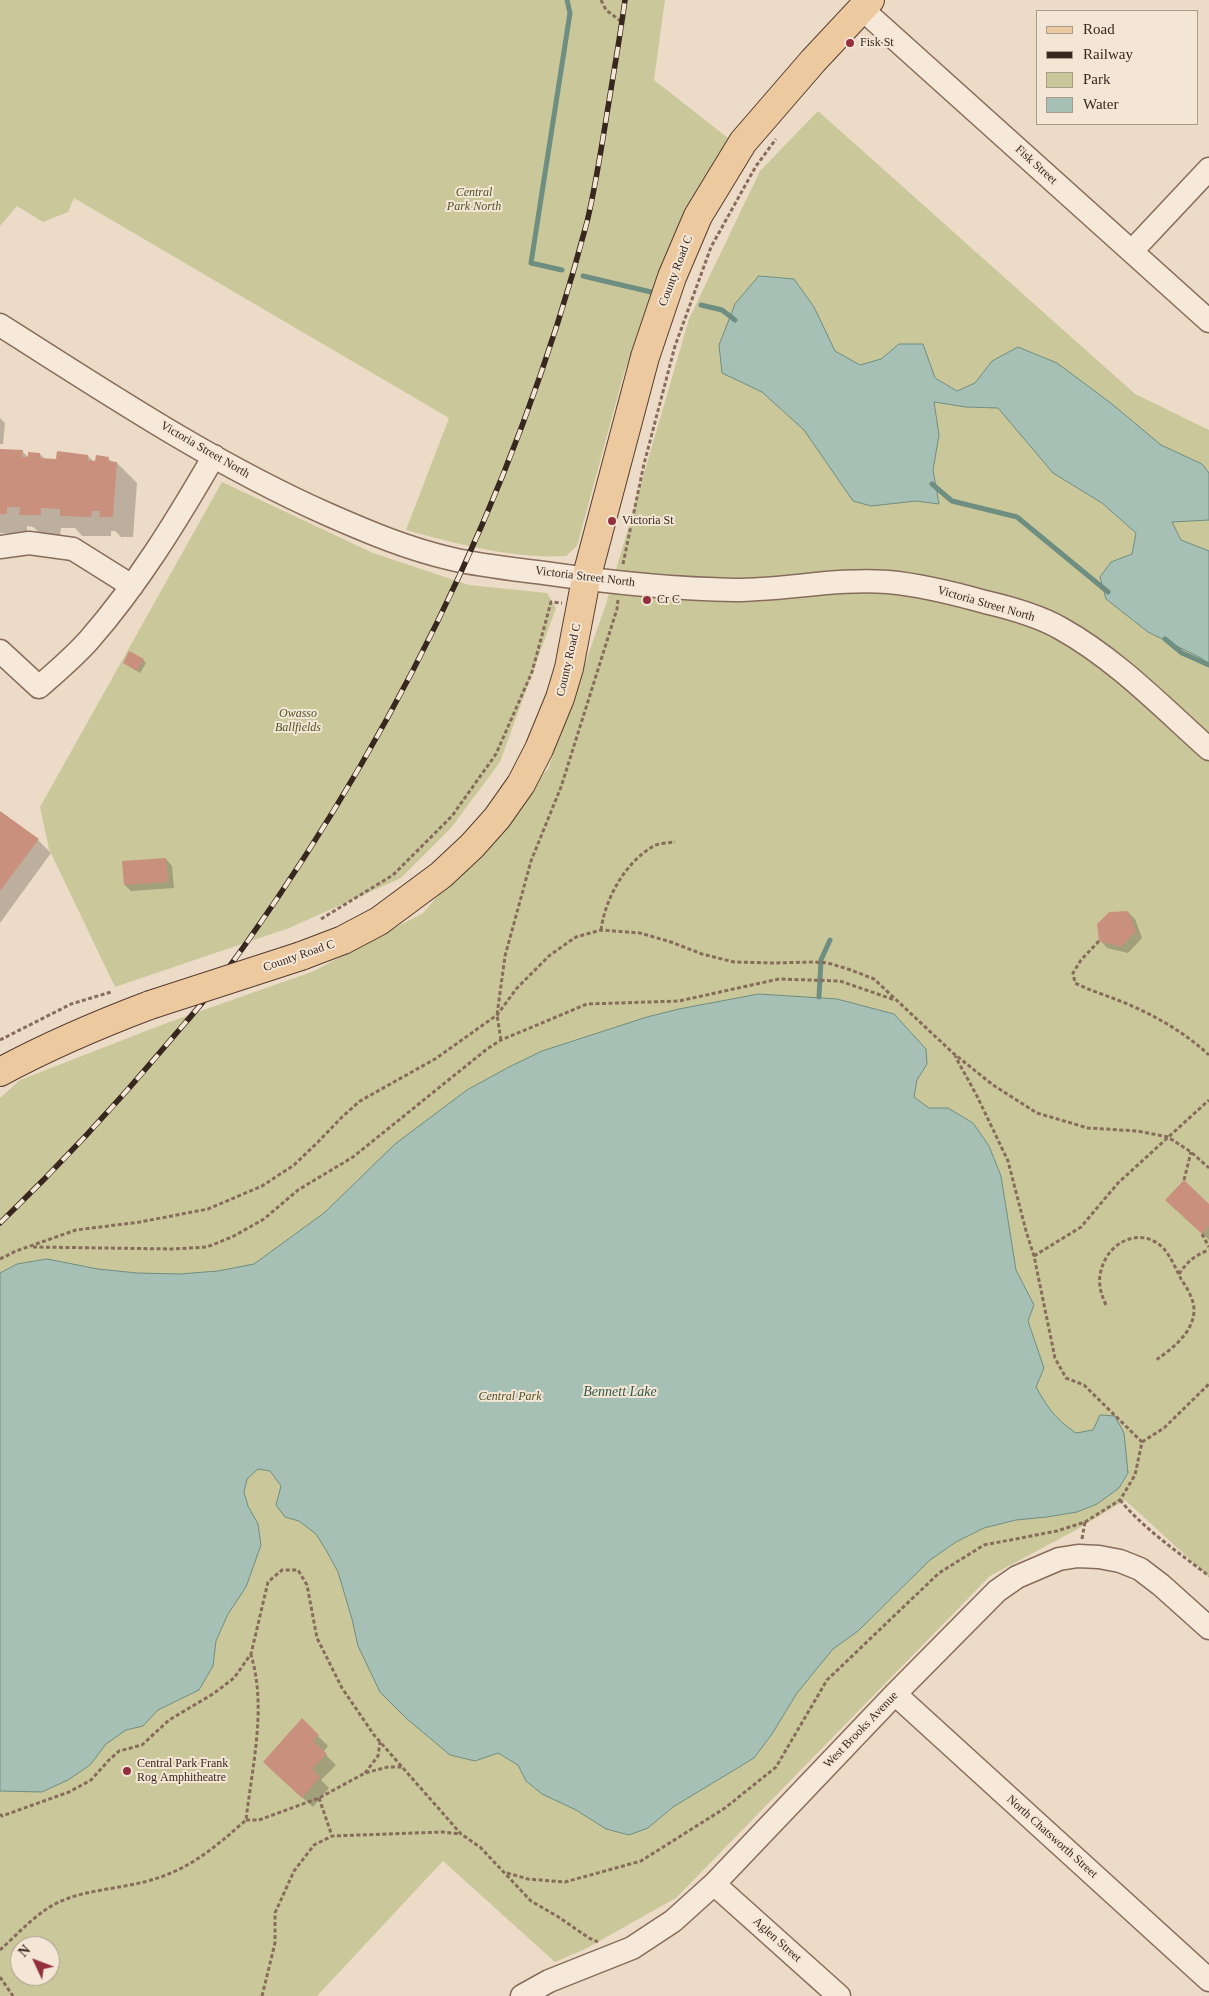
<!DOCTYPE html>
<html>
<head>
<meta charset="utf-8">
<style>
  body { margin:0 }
  #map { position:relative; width:1209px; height:1996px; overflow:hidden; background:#ecdbc6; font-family:"Times New Roman",serif }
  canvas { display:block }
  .legend { position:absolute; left:1036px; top:10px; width:162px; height:115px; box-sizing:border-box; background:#f4e6d5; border:1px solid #a99a8c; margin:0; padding:6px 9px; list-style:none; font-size:15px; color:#38271f }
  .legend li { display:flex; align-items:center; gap:10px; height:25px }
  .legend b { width:25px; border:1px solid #a99a8c }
  .north { position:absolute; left:10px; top:1936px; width:50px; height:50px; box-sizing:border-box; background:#f4e6d5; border:1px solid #a99a8c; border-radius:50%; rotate:313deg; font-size:14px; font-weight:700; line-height:20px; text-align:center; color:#38271f }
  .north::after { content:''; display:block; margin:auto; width:18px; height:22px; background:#932f3f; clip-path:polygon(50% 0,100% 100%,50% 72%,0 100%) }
</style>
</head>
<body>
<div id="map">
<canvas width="1209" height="1996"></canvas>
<ul class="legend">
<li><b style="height:6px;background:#edc9a0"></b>Road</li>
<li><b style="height:6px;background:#38271f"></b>Railway</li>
<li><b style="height:14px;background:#cac89a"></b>Park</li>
<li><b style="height:14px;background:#a7c0b5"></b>Water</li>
</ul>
<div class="north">N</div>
</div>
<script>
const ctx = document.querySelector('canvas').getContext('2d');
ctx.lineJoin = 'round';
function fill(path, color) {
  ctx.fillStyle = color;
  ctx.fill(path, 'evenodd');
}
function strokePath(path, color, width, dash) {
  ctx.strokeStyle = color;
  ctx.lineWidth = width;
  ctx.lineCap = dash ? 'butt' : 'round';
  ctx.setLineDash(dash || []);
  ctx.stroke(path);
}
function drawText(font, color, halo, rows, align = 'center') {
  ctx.font = font + ' "Times New Roman",serif';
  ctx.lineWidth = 4;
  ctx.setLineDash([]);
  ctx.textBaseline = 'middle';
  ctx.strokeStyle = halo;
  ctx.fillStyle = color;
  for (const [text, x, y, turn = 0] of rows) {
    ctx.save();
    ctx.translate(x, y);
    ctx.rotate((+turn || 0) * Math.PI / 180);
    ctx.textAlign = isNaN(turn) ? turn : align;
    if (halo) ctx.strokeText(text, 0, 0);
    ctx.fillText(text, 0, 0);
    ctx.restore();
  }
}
const green = new Path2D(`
  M0,0H665L654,80L728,138L674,238L624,373L577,546L566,556C513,559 457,544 406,530L449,418L74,198L68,212L43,222L17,206L0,226Z
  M818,111L1135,394L1209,430V1577L1125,1500L1076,1530L990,1576L676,1898L585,1949L555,1962L443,1861L317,1996H0V1098L20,1080L164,1024L314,971L423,913L548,769L606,604L689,319L760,171ZM20,1946H50V1976H20Z
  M222,482L373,553L469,585L547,593L556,608L500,762L451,828L401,878L289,928L115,987L49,849L40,807Z`);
const water = new Path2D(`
  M759,276L794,279L814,307L835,351L860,365L881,359L899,344H923L935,378L957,391L975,383L992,361L1018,347L1057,363L1112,404L1161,445L1202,464L1209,473V520L1172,522L1181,540L1209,551V664L1201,658L1148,632L1106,599L1100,577L1111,562L1132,554L1136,533L1102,503L1053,473L998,408L966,407L934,402L939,435L933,470L939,504L916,501L871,506L853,501L804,430L762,392L722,373L719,345L735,304Z
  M759,994L837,999L894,1014L926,1049L927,1064L917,1080L914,1097L929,1108H948L973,1123L989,1146L1001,1176L1016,1270L1034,1305L1028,1321L1044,1368L1036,1387C1048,1408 1055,1419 1076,1433L1093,1430L1100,1415L1115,1416L1124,1433L1128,1473L1119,1488L1097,1504L1077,1512L1047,1517L1016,1520L984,1528L956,1542L930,1560L858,1631L833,1649L797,1693L772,1734L754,1758L673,1807L648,1828L629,1835L606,1829L576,1810L542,1794L526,1781L518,1765L498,1753L475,1761L450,1755L406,1718L380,1692L358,1646L352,1619L338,1572L326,1550L316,1534L299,1521L285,1517L276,1505L281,1486L270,1471L258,1469L247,1479L244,1492L248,1506L258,1524L261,1545L246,1587L228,1614L216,1641L213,1666L199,1690L158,1710L143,1726L126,1730L106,1744L90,1765L68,1780L42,1792L0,1791V1273L17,1264L47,1259L98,1269L137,1273L180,1274L218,1271L254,1264L324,1213L395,1144L467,1090L509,1067L542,1051L647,1017L679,1009Z`);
const shadow = new Path2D(`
  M0,418L5,423L3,444H0Z
  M0,450L22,451L29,458L40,454L45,459L57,460L88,456L94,462L108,458L113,463H117L137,483L133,537H121L115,531H111V536H82L75,528H61L60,535L41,534L33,527L27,526V534L0,533Z
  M143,660L146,663L140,673L124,663Z
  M0,812L38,840L51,853L0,923Z
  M166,859L172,866L174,888L131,891L125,885Z
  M1128,912L1135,919L1142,938L1128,953L1107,948L1101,941Z
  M1167,1199L1209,1206V1240Z
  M302,1720L328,1746L323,1752L336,1765L321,1780L329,1788L313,1807L274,1772Z`);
const stream = new Path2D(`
  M562,270L531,263L570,13L567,0
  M583,276L651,292
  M701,305L722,310L735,320
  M932,484L952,501L1017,517L1108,592
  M1165,639L1182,653L1209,665
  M819,997L821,960L830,940`);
const building = new Path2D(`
  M0,449L23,450L22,457H28V452L40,453V458L56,459L57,451L88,455V460L95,461L96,455L109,457L108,461L117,462L113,517H99L100,511H92L91,517L60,516V509L41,508V515H19L20,507H7V514H0Z
  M129,651L144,659L137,671L123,663Z
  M0,811L39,839L0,891Z
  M166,858L168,882L124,885L122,861Z
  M1128,911L1136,931L1121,947L1099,941L1097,924L1109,912Z
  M1184,1180L1209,1204V1226L1202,1234L1165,1200Z
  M302,1718L319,1735L313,1741L327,1754L312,1769L320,1777L302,1798L263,1762Z`);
const path = new Path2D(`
  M601,0L606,10L622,22
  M623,564L644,464L675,346L711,247L756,166L776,139
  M321,919L393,875L452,816L496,754L532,672L551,602L562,603
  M601,930C605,899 625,863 652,847C658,843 668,843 675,842
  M1099,941L1081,960L1073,973L1075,983C1089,990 1102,994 1115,999C1149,1012 1182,1030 1209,1055
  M0,1040L71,1004L111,992
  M501,1040L497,1015L505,956L531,861L561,787L617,609L618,600
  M1184,1180L1191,1152
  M1202,1234L1209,1247
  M33,1247L173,1249L207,1247L232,1237L264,1219L298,1190L353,1157L487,1049L501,1040L587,1004L679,1001L779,979L840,981L895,1000
  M1034,1256L1081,1227L1118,1183L1209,1100
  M0,1259L16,1251L76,1230L140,1222L208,1209L262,1186L294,1165L318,1142L342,1117L360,1101L435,1059L497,1015L517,988L550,955L576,937L601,930L640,933L671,942L702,954L734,962L773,963L814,962L828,963L851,970L874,979L953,1053L993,1085L1037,1113L1088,1128L1137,1131L1168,1137L1191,1152L1209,1168
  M1179,1274C1187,1262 1195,1255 1209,1250
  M1106,1305C1098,1288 1097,1275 1106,1258C1118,1237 1146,1229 1164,1249C1171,1257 1176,1269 1181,1279C1187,1288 1194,1299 1194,1310C1194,1332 1172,1349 1156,1360
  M1142,1442L1164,1428L1209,1384
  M1120,1500C1145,1530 1178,1552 1209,1576
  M1082,1539L1085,1522
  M365,1773L378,1756L380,1742
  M319,1798L332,1836
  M0,1814L2,1816L69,1792L91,1780L109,1760L119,1751L142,1745L169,1720L213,1694L234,1678L251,1654L268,1582L282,1570H298L307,1585L317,1638L342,1688L374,1735L461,1834L480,1847L531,1901L557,1916L589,1938L598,1942
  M246,1820H259L319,1798L365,1773L388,1767H402
  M507,1873L528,1879L565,1882L641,1861L725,1808L776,1767L827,1680L939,1573L984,1545L1057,1531L1085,1522L1120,1500L1135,1475L1142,1442L1084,1385L1066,1378L1055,1358L1034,1256L1026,1231L1008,1161L977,1096L955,1056
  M0,1950C18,1934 37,1912 59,1902C85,1890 116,1889 144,1882C188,1871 213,1849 246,1820C252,1767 267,1707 251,1655
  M0,1977L13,1996
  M262,1996L275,1943V1913L294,1871L314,1845L332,1836L443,1832L460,1834`);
const minor = new Path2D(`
  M862,9L1209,321
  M1132,251L1209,169
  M0,325C106,392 212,463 327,514C368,532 408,549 452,559C482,566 513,569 544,573C607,582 671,589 735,590C786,590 837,578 888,582C921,585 953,593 985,602C1011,608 1037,615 1060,628C1116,659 1162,707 1209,749
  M0,547L29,543L73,549L132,586
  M0,651L39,687C56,672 74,657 89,640C138,584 177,520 214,456
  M895,1694L1209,1980
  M714,1884L839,1996
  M522,1996L549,1981L632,1948L673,1921L714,1884L895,1694L997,1591L1017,1577L1059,1559L1078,1556L1099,1557L1120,1561L1140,1569L1161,1585L1209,1628`);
const major = new Path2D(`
  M301,956L343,940L379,921L441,875L472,846L497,818L521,784L539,749L560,698L569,668L586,579L645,357L672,277L698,216L743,142L813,61L870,0
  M0,1072C50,1045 97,1025 150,1005`);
const rail = new Path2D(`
  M0,1223C59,1166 115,1106 168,1043C183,1025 199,1008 213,989C384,759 514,499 587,222C594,193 599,162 604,132C611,88 619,44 625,0`);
const majorBridge = new Path2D(`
  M150,1005L301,956`);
const markers = [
  [850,43,5,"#932f3f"],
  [612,521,5,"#932f3f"],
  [647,600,5,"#932f3f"],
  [127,1771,5,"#932f3f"]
];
const poiNames = [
  ["Fisk St",860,43],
  ["Victoria St",622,521],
  ["Cr C",657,600],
  ["Central Park Frank",137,1764],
  ["Rog Amphitheatre",137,1778]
];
const streetNames = [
  ["Fisk Street",1036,165,42],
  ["County Road C",676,271,-69],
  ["Victoria Street North",205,450,30],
  ["Victoria Street North",585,577,7],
  ["Victoria Street North",986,604,16],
  ["County Road C",569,660,-77],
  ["County Road C",299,956,-19],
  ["West Brooks Avenue",861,1730,-46],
  ["North Chatsworth Street",1052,1837,42],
  ["Aglen Street",777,1940,42]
];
const parkNames = [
  ["Central",474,193],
  ["Park North",474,207],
  ["Owasso",298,714],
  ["Ballfields",298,728],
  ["Central Park",510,1397]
];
const waterNames = [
  ["Bennett Lake",620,1392]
];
fill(green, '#cac89a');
fill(water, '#a7c0b5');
strokePath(water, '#6e8e81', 1);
fill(shadow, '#0003');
strokePath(stream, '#6e8e81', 5);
fill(building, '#c9917d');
strokePath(minor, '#876c5c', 25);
strokePath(major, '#553c30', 30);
strokePath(path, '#876c5c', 3, [4, 2.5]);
strokePath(minor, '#f7e9d9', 22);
strokePath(major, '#edc9a0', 28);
strokePath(rail, '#38271f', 5.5);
strokePath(rail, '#f4e6d5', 4, [11]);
strokePath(majorBridge, '#553c30', 30, []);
strokePath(majorBridge, '#edc9a0', 28);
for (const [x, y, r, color] of markers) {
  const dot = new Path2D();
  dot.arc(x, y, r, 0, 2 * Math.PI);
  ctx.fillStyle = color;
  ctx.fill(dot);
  strokePath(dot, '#f4e6d5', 2);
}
drawText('12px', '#38271f', '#f4e6d5', poiNames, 'left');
drawText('12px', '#38271f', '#f4e6d5', streetNames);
drawText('italic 12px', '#4f5327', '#f4e6d5', parkNames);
drawText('italic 14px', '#2f574e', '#f4e6d5', waterNames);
</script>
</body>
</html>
